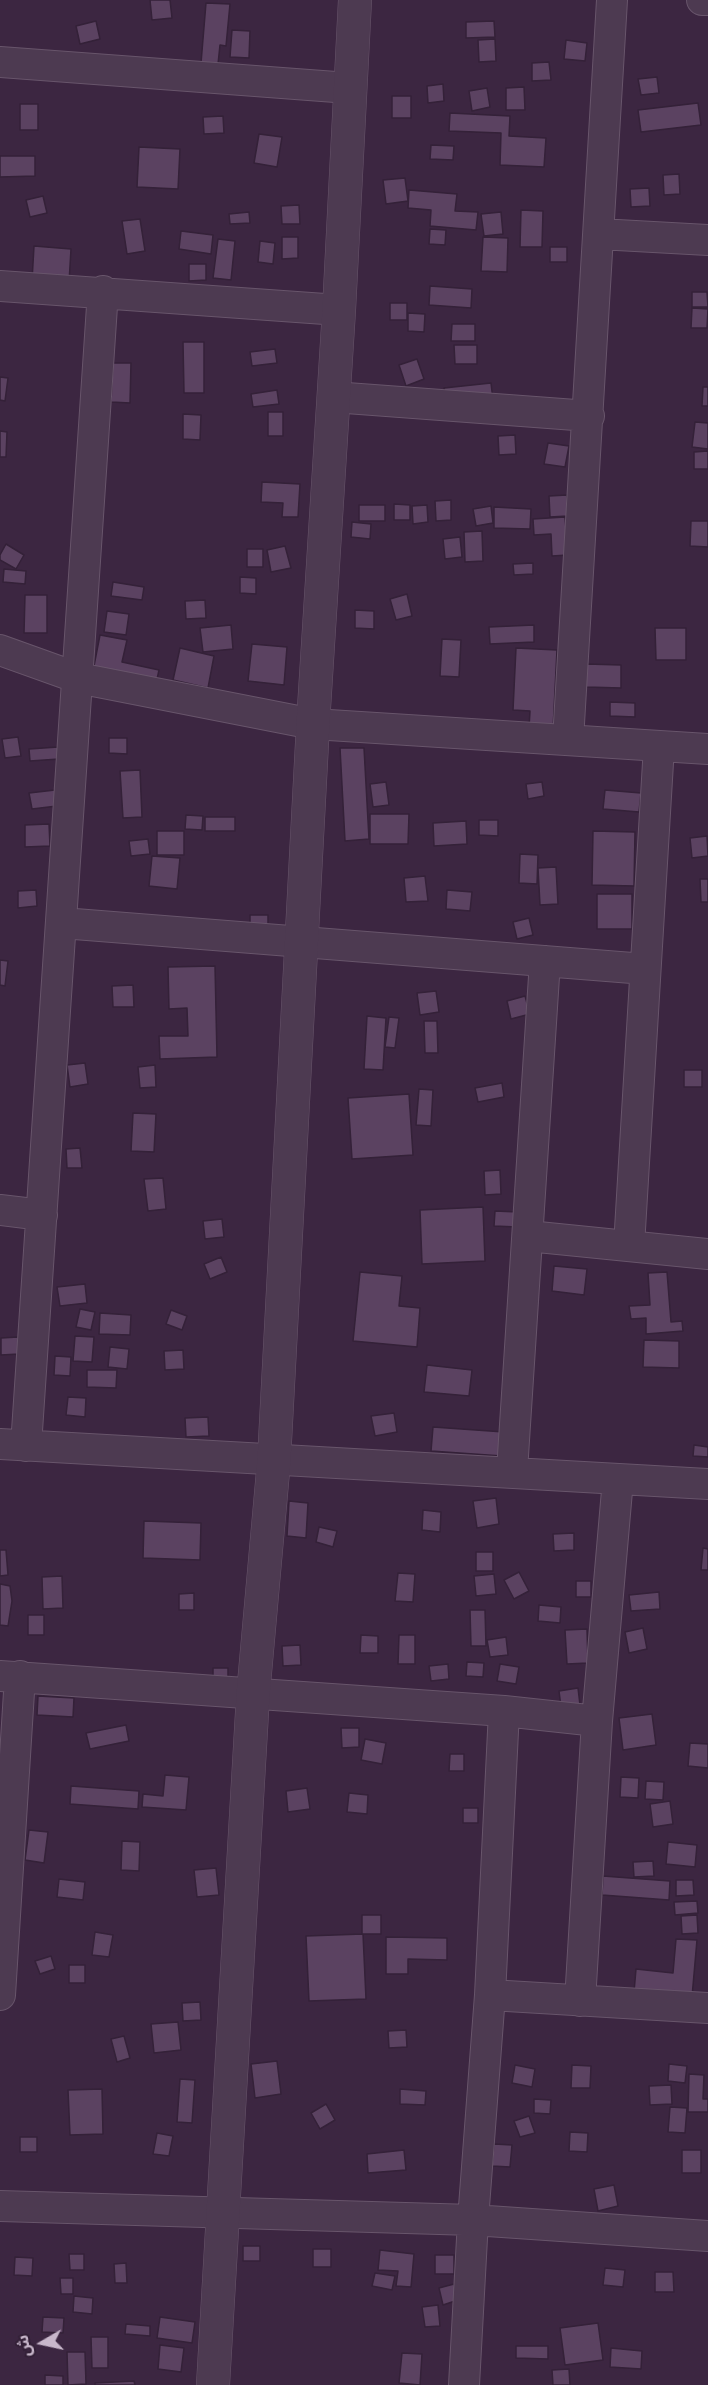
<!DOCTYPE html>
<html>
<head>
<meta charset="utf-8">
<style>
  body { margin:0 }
  #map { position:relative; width:708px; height:2385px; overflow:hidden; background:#3c2641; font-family:"Roboto Condensed","Noto Sans Arabic",sans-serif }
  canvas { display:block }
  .north { position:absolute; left:12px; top:2313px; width:60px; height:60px; -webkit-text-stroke:4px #321f36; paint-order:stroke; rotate:261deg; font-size:16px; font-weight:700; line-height:24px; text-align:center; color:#c8b7cb }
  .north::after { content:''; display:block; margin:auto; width:21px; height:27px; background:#c8b7cb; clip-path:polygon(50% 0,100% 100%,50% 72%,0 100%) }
</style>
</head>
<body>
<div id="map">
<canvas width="708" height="2385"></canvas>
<div class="north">ش</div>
</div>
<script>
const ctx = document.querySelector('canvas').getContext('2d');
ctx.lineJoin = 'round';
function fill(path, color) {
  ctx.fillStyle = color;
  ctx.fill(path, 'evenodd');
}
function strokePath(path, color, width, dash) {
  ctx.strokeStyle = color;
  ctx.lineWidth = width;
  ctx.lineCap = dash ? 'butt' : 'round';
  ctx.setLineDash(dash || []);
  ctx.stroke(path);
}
const building = new Path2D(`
  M150,0H170L172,18L152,20Z
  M206,3L230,4L226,46L220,45L218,64L201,63Z
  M96,21L100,39L80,44L76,26Z
  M494,21L495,37L466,38V22Z
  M232,30L250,31L249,58L230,57Z
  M495,39L496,61L479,62L478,40Z
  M566,40L587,43L585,61L564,59Z
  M549,62L551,80L532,81V63Z
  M657,77L659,93L641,95L638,79Z
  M443,84L444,101L428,103L427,86Z
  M524,87L525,110H506V88Z
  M487,88L490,107L472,111L469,91Z
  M392,96H411V118H392Z
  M698,103L701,125L641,132L638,110Z
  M20,104H38V130H20Z
  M450,113L510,116L509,136L546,138L544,167L500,165L501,133L449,131Z
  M223,116L224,133L204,134L203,117Z
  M259,134L282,137L277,167L254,163Z
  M431,145L454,146L453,160L430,159Z
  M139,147L180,149L178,189L137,187Z
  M0,156H35V176L0,177Z
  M679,174L680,194L664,195L663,175Z
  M405,178L408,201L386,204L383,180Z
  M649,188L650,206L631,207L630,189Z
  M409,190L457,194L455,211L478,212L476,230L430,226L431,210L408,208Z
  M43,196L47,213L30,217L26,200Z
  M299,205L300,224H282L281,206Z
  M521,210L543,211L542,247H520Z
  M249,212L250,223L230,224L229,214Z
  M501,212L503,234L484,236L481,214Z
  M140,219L145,251L127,254L122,221Z
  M430,229L446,230L445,245L429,244Z
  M181,231L213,235L211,254L179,249Z
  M282,237H298V258L282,259Z
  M483,237L508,238L507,272L481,271Z
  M218,239L235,241L231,280L213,278Z
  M260,241L275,243L273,264L258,262Z
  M34,246L71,249L69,283L32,281Z
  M550,247H567V262H550Z
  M189,264H206V280L189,281Z
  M430,286L472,289L471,308L429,305Z
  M692,292H707L708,307H692Z
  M390,303H407V320H390Z
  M692,308L708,309L707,328H691Z
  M408,313L425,314L424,332L408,331Z
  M452,324H475V341H451Z
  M183,342H204V393H184Z
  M454,345H477V364H455Z
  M275,349L277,363L252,366L250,352Z
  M417,359L424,379L406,386L399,365Z
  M113,363H131L130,403L111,402Z
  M0,377L8,378L5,401L0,400Z
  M491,383L493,400L447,405L444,388Z
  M703,387H708V406H702Z
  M277,390L279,404L253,407L251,394Z
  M268,412H283V436H268Z
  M183,414L201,415L200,440L183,439Z
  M695,422L708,423V449L692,447Z
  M0,431L7,432L6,457H0Z
  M515,435L516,454L499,455L498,436Z
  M548,443L569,446L565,467L544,464Z
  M708,451V469H694V452Z
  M262,482L300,484L298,517H282L283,503L261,502Z
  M567,495L568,516L550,517L549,496Z
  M451,500V520L436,521L435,501Z
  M394,504L410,505V520H394Z
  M359,505H385V521H359Z
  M427,505L428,522L413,524L412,506Z
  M491,506L493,523L476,526L473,509Z
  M494,507L531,509L530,529L494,528Z
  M565,517L568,555L552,556L551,534L534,535L533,519Z
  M691,521H708V547L690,546Z
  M352,522L371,524L370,539L351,537Z
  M482,531L483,561L465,562L464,532Z
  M460,537L462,557L445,559L443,539Z
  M6,544L24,555L16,569L0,560V555Z
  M285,546L291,568L271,572L267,550Z
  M247,549H263V567H247Z
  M533,563V574L514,575L513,564Z
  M4,569L26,571L25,584L3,582Z
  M240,577L256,578V594L240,593Z
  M113,582L144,587L142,600L111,596Z
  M407,594L412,616L396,620L390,599Z
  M25,595H47V633H24Z
  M205,600L206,618L186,619L185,601Z
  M355,610L374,611V629L355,628Z
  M107,611L129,614L126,635L104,632Z
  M231,625L233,649L203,652L200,628Z
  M534,625V642L490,644L489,627Z
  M655,628H686V660H656Z
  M100,635L127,640L122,662L159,670L156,684L93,671Z
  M442,639L461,640L459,677L440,676Z
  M252,644L287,647L284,685L248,681Z
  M180,648L214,656L208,688L173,680Z
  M516,648L557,650L553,730L529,728L530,711L513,710Z
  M586,664L621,665V688L586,687Z
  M610,702L635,703V717L610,716Z
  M18,737L21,756L5,758L2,739Z
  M109,738H127V754L109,753Z
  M58,747L59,759L30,761L29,749Z
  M340,748H364L369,839L345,841Z
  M140,770L142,817L123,818L120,771Z
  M386,782L389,805L373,807L370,784Z
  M542,782L544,796L528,799L526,784Z
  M55,790L57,806L32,809L29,793Z
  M605,790L641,793L639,812L603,809Z
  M370,814H409L408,844H370Z
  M186,815L203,816L202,830L185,829Z
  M205,817H235V831H205Z
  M479,820H498V836L479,835Z
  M466,821L467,844L434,846L433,823Z
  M49,824L50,846L25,847V825Z
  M157,831H184V855H157Z
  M593,831L635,832L634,886L592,885Z
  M707,836L708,856L692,858L690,838Z
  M148,839L150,854L131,856L129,841Z
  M520,854L538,855L537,884L519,883Z
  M152,856L180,858L177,889L149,886Z
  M556,867L558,904L540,905L538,868Z
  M425,876L428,901L406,902L404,878Z
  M700,879H708V902H701Z
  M36,890L37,906L18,908V891Z
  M447,890L472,892L470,911L446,909Z
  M597,894H632V929H597Z
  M250,915H268V931L250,932Z
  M529,918L533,935L517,939L513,922Z
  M0,960L8,961L5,986L0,985Z
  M215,966L217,1057L160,1059L159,1036H188L187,1008L169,1009L168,967Z
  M133,985L134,1007H113L112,986Z
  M436,991L439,1012L420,1015L417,993Z
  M525,996L530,1014L511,1019L507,1001Z
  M367,1016L386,1018L383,1070L364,1069Z
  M389,1017L399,1018L395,1048L385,1047Z
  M424,1021H437L438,1053H425Z
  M85,1063L88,1084L70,1087L67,1065Z
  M155,1065L156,1087L140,1088L138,1067Z
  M684,1070H702V1087H684Z
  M502,1083L504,1097L478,1102L475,1088Z
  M419,1089L433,1090L431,1126L416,1125Z
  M409,1094L413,1155L352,1159L348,1098Z
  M133,1113L156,1114L154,1152L131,1151Z
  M80,1148L82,1168H67L66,1149Z
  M500,1170L501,1194L485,1195L484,1171Z
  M163,1178L166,1209L148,1211L144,1179Z
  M483,1207L485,1261L422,1264L420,1210Z
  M495,1211L518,1212L517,1227L494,1226Z
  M222,1219L224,1237L205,1239L203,1221Z
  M221,1257L227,1272L210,1279L204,1264Z
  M554,1266L587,1269L584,1295L552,1291Z
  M360,1272L402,1276L399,1306L420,1308L417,1347L353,1341Z
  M667,1272L671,1322L682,1321L683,1331L646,1334V1318L631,1319L629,1306L650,1305L648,1273Z
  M85,1284L87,1303L60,1306L57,1287Z
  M80,1309L95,1312L91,1330L76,1327Z
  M171,1310L187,1316L182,1330L166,1324Z
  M100,1313L131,1315L130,1335L99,1334Z
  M75,1336L94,1337L92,1362L73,1361Z
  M18,1337L19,1354L1,1355V1338Z
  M644,1340L679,1341V1368L643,1367Z
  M110,1347L129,1349L127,1369L108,1367Z
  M183,1350L184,1369L165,1370L164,1351Z
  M55,1356L71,1357L70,1376L54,1375Z
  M427,1365L472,1370L469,1396L424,1392Z
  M87,1370H117L116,1388L87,1387Z
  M68,1397L86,1398L85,1417L66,1415Z
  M394,1413L397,1432L375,1436L371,1416Z
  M208,1417L209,1436L186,1437L185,1418Z
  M433,1427L504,1432L502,1456L431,1451Z
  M694,1445L708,1447V1457L693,1456Z
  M496,1498L499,1524L477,1528L473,1501Z
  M289,1501L308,1503L306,1538L287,1536Z
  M423,1510L441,1512L440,1532L422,1530Z
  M144,1521L201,1523L200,1560L143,1558Z
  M319,1527L337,1531L333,1547L316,1542Z
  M574,1533V1550L554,1551L553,1534Z
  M703,1548L708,1549V1570H701Z
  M0,1550H6L8,1575L0,1576Z
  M476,1552H493V1571H476Z
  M519,1572L529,1591L514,1599L504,1580Z
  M398,1573L415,1574L413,1602L395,1601Z
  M494,1574L496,1594L476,1596L474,1576Z
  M62,1576L63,1608L43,1609L42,1577Z
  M576,1581H591V1597H576Z
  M0,1584L10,1586L12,1601L8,1626L0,1625Z
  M659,1592L660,1609L631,1611L629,1595Z
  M194,1593V1610H179V1594Z
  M539,1605L561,1607L560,1623L538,1621Z
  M470,1610H485L486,1646H471Z
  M28,1615H44V1635H28Z
  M643,1628L647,1649L629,1653L625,1632Z
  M587,1629L588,1663L567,1664L565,1630Z
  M361,1635L378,1636V1653H360Z
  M399,1635H415V1664H398Z
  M506,1637L508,1655L490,1657L487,1640Z
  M300,1645L301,1665L283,1666L282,1646Z
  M467,1662L484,1663L483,1677L466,1676Z
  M448,1664L449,1679L431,1681L429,1666Z
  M500,1664L519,1667L516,1684L497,1681Z
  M213,1668H228V1683H213Z
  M578,1688L580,1705L561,1707L559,1691Z
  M38,1696L74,1698L73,1717L37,1715Z
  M652,1714L656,1745L623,1750L619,1718Z
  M126,1725L129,1741L90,1749L86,1733Z
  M341,1728H359V1747L342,1748Z
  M365,1739L386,1743L382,1764L361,1760Z
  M690,1743L708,1744V1768L688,1766Z
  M450,1754H464V1771H449Z
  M165,1775L189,1777L186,1810L142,1807L143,1794L163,1796Z
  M621,1777L639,1778L638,1798L620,1797Z
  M646,1781L664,1782L663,1800L645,1799Z
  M71,1786L139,1791L138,1809L70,1804Z
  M307,1788L310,1809L288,1812L286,1791Z
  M349,1793L368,1795L367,1814L347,1812Z
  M670,1801L673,1824L653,1827L650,1804Z
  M463,1808H478V1823H463Z
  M29,1830L48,1832L44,1863L25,1860Z
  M122,1841L140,1842L139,1871L121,1870Z
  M668,1842L697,1845L695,1867L666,1864Z
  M653,1861L654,1876L634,1877L633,1862Z
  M216,1868L219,1895L197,1897L194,1870Z
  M603,1876L670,1881L669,1900L602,1895Z
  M59,1879L85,1882L83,1900L57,1897Z
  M676,1880H693L694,1895L676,1896Z
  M697,1901L698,1913L675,1915L674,1902Z
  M362,1915H381V1934H362Z
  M697,1915L698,1933L682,1934L681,1916Z
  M95,1932L113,1935L109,1957L92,1955Z
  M363,1934L366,1999L309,2001L306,1936Z
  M386,1937L447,1938V1960L408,1959V1974H386Z
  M676,1939L697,1940L692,1997L634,1992L636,1969L673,1973Z
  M51,1956L55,1969L40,1974L35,1961Z
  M69,1965H85V1983H69Z
  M200,2002L201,2020L183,2021L182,2003Z
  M178,2022L181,2050L154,2053L151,2024Z
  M406,2030L407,2047L389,2048L388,2031Z
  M124,2036L130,2058L117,2062L111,2039Z
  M277,2061L281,2094L255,2098L251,2064Z
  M669,2064L687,2066L685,2083L668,2081Z
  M515,2065L535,2069L532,2087L512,2083Z
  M572,2065L591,2066L590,2088H571Z
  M689,2074L704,2075L703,2099H708V2112H688Z
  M180,2079L195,2080L192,2123L177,2122Z
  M671,2085L672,2104L650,2105L649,2086Z
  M102,2089L103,2134L70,2135L68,2090Z
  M400,2089L426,2091L425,2105L400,2104Z
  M534,2099L551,2100L550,2114L534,2113Z
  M326,2104L335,2120L320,2129L311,2113Z
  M670,2107L687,2108L685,2133L668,2132Z
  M529,2116L535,2133L520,2137L514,2121Z
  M570,2132L588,2133L587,2152L569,2151Z
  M157,2133L173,2136L169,2156L153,2154Z
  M20,2137H37V2152H20Z
  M494,2144L512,2145L510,2167L492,2166Z
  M404,2150L406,2170L368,2173L367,2154Z
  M682,2150H701V2173H682Z
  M614,2185L618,2206L598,2211L594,2189Z
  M243,2246H260V2261H243Z
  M313,2249H331V2267H313Z
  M380,2250L414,2254L411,2287L396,2286L398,2271L378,2270Z
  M69,2254H84V2270H70Z
  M435,2255H454V2274H435Z
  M15,2257L33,2258L32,2276L14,2275Z
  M126,2263L127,2283H115L114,2264Z
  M605,2268L625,2270L623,2287L603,2285Z
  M655,2272H673L674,2292H655Z
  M375,2273L395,2276L392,2290L372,2286Z
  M60,2278H73V2294H61Z
  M454,2284L458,2300L443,2305L439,2288Z
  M74,2296L93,2298L92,2314L73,2312Z
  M438,2305L440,2326L425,2327L422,2307Z
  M43,2317L64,2318L63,2333L42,2332Z
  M160,2317L195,2322L192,2343L157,2338Z
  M598,2323L603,2360L565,2365L560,2328Z
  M126,2324L150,2326V2336L125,2334Z
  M91,2337H108V2368H92Z
  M160,2345L184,2348L181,2372L158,2369Z
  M516,2346H548V2359L516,2358Z
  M611,2348L642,2351L641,2369L610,2367Z
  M67,2352H85L86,2384L68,2385Z
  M402,2353L422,2354L420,2385L399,2383Z
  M569,2369L570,2385H553L552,2370Z
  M45,2375L63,2376V2385H45Z
  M134,2381L135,2385H95V2383Z`);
const minor = new Path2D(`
  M702,0H708
  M0,62L349,88
  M599,234L708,240
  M0,286L339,310
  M333,397L589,416
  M0,650L78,678L313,724L708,749
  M568,740L612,0
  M62,923L645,969
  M0,1210L42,1215
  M528,1236L708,1254
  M629,1246L659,746
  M0,1444L708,1484
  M26,1446L103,291
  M512,1471L545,961
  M0,1676L504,1711L597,1721
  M0,1995L20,1676
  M490,1995L708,2008
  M580,2001L597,1721L618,1479
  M0,2206L473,2220L708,2236
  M464,2385L473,2220L490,1995L504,1711`);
const tertiary = new Path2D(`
  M213,2385L253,1695L274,1460L313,724L339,310L355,0`);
fill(building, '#5b4261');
strokePath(building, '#342138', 1.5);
strokePath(minor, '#68556b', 32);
strokePath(tertiary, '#68556b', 34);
strokePath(minor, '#4d3a51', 30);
strokePath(tertiary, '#4d3a51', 33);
</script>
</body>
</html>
